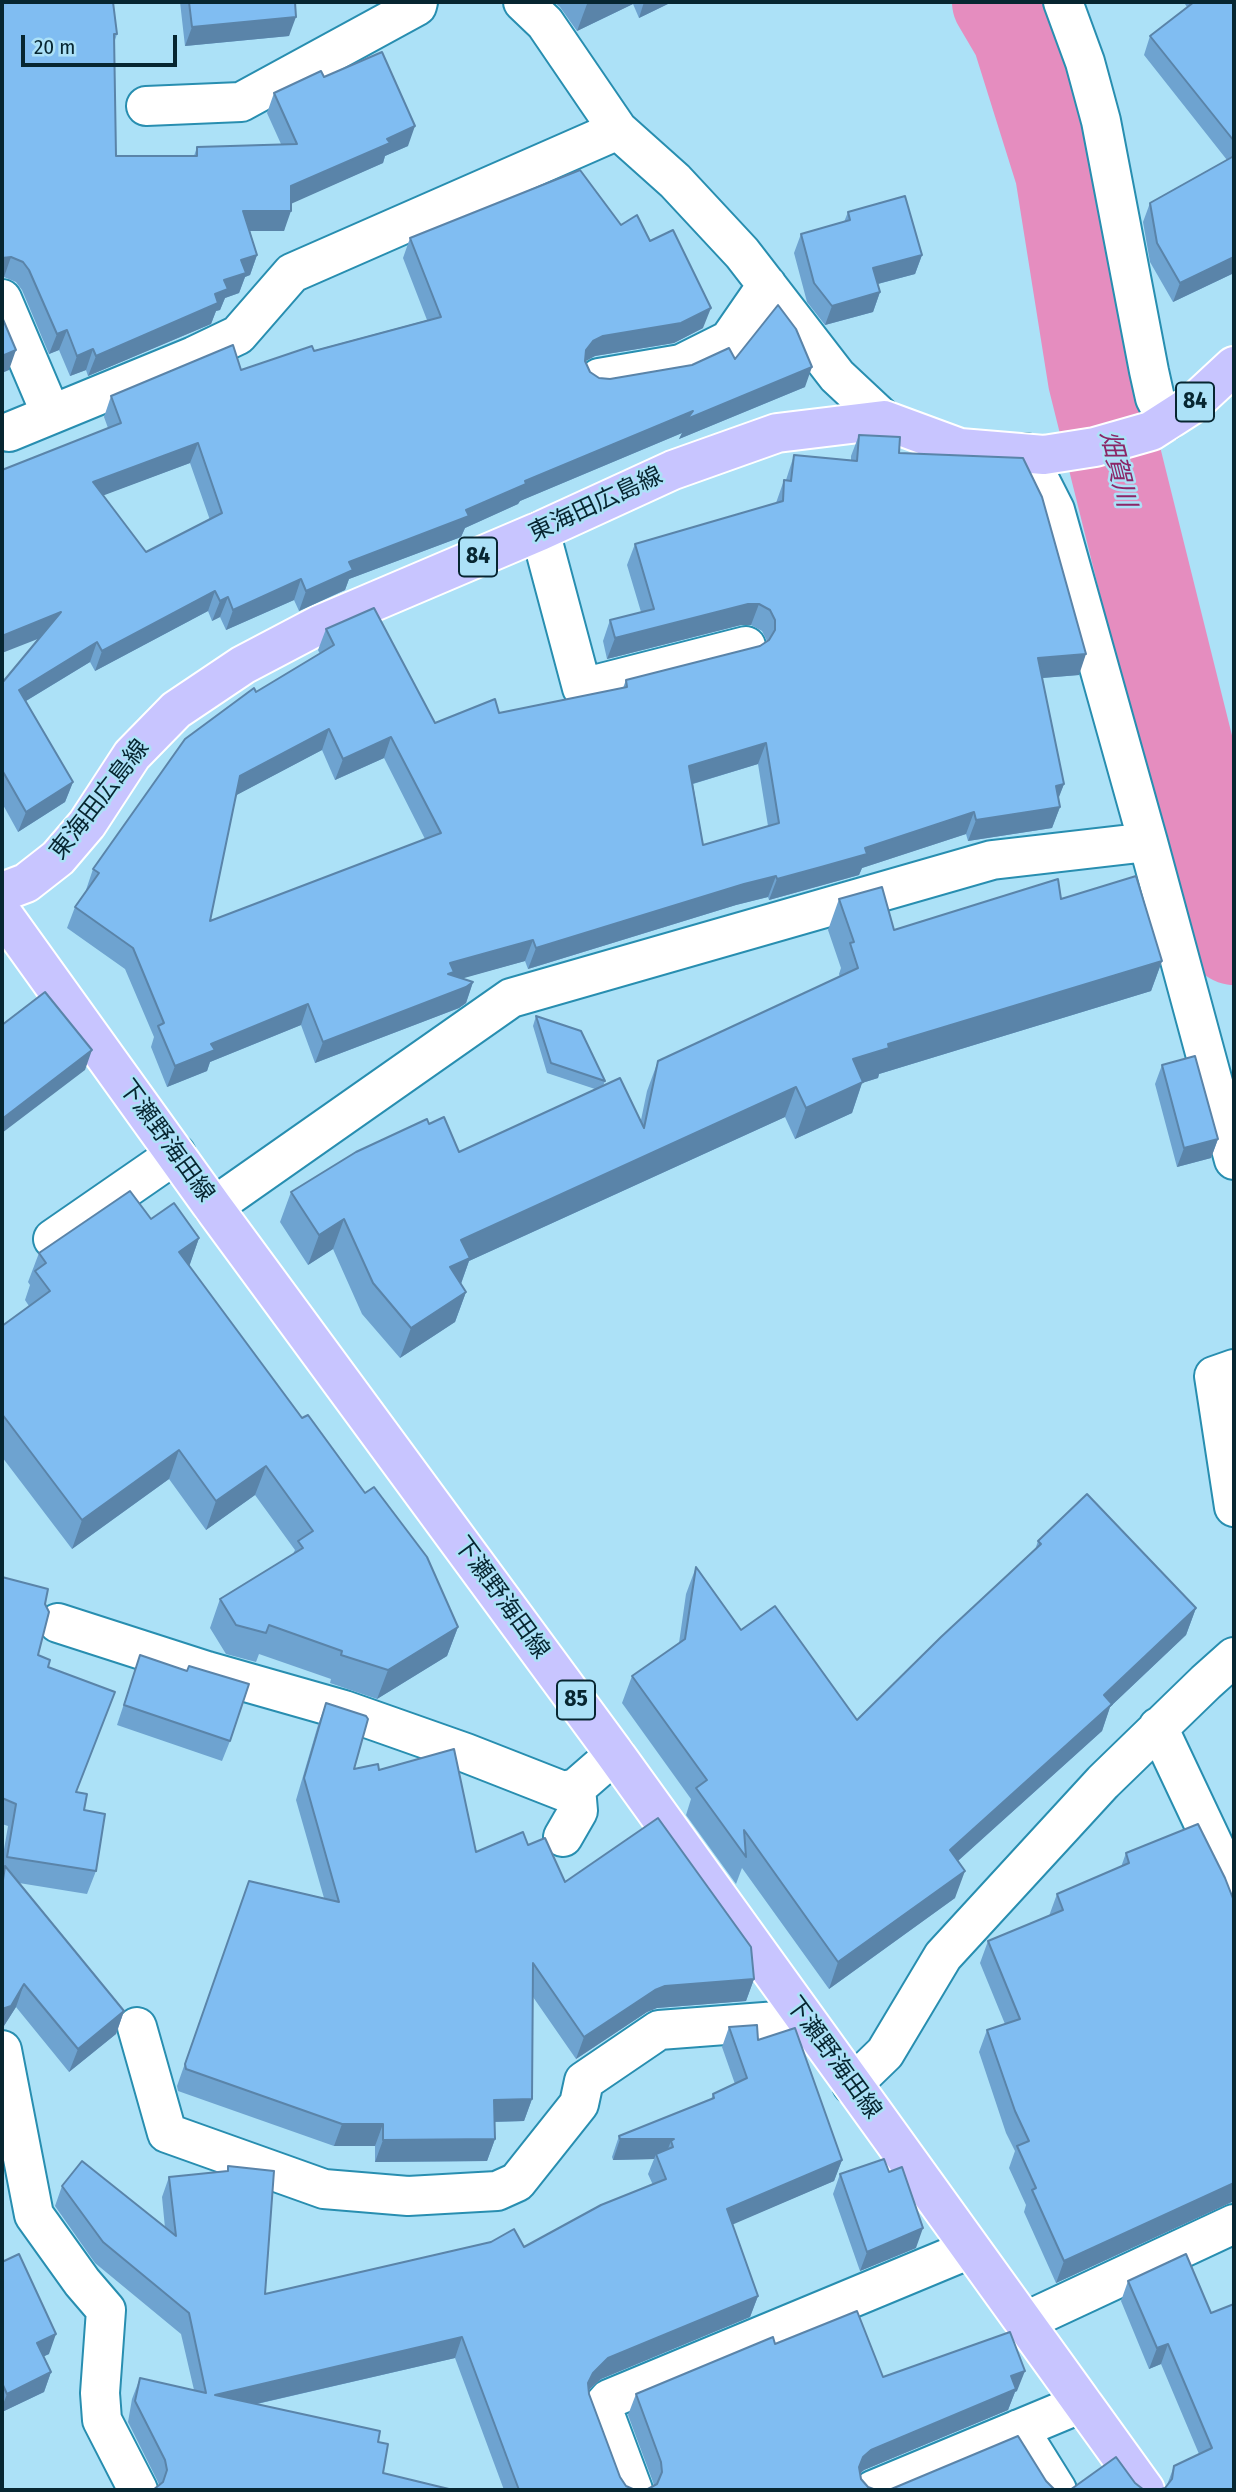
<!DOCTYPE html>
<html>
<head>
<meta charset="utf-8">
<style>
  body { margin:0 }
  #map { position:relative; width:1236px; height:2492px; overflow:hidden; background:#ace1f7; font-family:"Fira Sans Condensed",sans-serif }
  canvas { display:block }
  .frame { position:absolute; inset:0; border:4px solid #072631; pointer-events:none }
  .scale { position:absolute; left:21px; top:35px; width:156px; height:32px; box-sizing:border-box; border:4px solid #072631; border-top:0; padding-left:9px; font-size:21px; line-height:24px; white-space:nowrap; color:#072631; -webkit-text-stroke:5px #ace1f7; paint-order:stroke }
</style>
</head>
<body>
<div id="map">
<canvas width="1236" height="2492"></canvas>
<div class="frame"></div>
<div class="scale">20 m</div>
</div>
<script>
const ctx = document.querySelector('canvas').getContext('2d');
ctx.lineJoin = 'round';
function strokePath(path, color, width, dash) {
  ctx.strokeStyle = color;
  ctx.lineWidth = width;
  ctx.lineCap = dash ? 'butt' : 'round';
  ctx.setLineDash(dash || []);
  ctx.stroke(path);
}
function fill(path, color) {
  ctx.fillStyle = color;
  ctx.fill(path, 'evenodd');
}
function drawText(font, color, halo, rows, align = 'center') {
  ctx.font = font + ' "Fira Sans Condensed","Noto Sans JP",sans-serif';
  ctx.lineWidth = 5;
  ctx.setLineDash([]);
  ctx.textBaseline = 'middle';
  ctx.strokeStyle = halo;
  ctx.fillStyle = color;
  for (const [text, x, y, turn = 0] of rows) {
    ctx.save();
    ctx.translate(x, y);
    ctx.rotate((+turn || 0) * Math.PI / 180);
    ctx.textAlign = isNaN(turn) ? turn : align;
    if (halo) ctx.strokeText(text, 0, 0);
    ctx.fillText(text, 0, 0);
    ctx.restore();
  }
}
const river = new Path2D(`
  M999,2L1019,36L1062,173L1095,380L1234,938`);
const minor = new Path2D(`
  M523,2L545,23L618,130L675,181L742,253L837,376L884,420
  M1063,2L1085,62L1101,121L1149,371L1155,398L1167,421
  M146,106L241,102L417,6L418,2
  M2,299L51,414
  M599,378L681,364L729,340L767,285
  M9,432L194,356L238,335L292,273L618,130
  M1026,453L1055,510L1148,842L1234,1160
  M540,531L582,688L746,646
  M213,1207L511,998L992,860L1148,842
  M53,1239L176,1154
  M1234,1369L1214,1376L1234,1507
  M58,1623L207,1671L344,1710L466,1753L563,1791L576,1788L615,1754
  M1158,1727L1234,1888
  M563,1837L578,1811L576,1788
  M137,2027L167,2133L324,2189L408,2196L497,2191L517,2182L579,2104L584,2081L659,2030L804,2019
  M2,2050L34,2215L82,2282L106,2310L100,2393L102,2420L138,2490
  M852,2085L885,2053L943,1956L1103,1782L1206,1682L1234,1657
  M1024,2322L1234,2224
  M1019,2429L1057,2490
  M633,2490L602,2407L609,2399L970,2249
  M873,2490L1082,2403`);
const major = new Path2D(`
  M2,892L26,883L58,858L87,824L132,755L176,710L243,665L319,625L540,531L673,470L777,433L884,420L960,448L1044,455L1095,447L1151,431L1193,404L1234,366
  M2,913L213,1207L615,1754L1145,2490`);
const wall = new Path2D(`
  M2,2L117,34L114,43L116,156H194L197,147L281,144L267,113L274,93L324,77L408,146L385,156L383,163L291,203L284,231H250L257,255L250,275L245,277L239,293L225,298L220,310L216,311L211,324L88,376L86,370L70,376L59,350L49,354L22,290L16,282L4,277L2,278Z
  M180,2H295L289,36L185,46Z
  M554,2H672L639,18L633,4L577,31L560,7Z
  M1185,2H1234V273L1173,302L1150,262L1143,222L1150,203L1227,160L1144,55L1150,36L1187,7L1185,4Z
  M848,212L922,255L915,274L878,284L880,292L873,312L825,325L807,302L794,253L801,234L844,222Z
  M621,225L650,241L703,328L674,343L595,356L585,361L590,372L599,378L610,379L735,359L805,387L679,439L682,433L520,501L518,504L465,528L461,537L349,579L345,590L299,611L294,600L226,630L220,617L212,621L208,611L95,671L90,662L26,701L73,782L65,802L18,832L2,803V683L39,638L108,428L104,417L111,396L241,370L427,320L403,258L410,238ZM190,463L210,520L146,552L103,495Z
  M859,435L899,453L1079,675L1042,678L1064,784L1058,798L1060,807L1052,828L968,841L966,834L862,868L859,875L769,900L768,897L736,905L528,969L525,961L462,978L473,982L466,1003L459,1008L315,1063L301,1025L210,1062L207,1071L167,1087L151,1047L154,1037L125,969L67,928L75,907L87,890H86L93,869L256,692L320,654L318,650L326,629L435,723L499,713L623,688L626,680L760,646L767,641L762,631L751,625H741L607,659L603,641L610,620L641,612L627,565L635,544L776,503L784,480H786L794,455L851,460V456ZM322,750L335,780L384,758L425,839L210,921L236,795ZM758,764L768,826L703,845L693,784Z
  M839,899L894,930L1061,899L1162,961L1151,991L879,1074L878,1078L862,1083L852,1113L795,1139L785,1117L469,1261L461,1284L466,1292L455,1322L400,1358L362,1314L333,1249L308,1265L280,1222L291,1192L429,1124L459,1152L595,1089L547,1073L533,1026L536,1016L605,1081L603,1086L641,1120L647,1091L658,1061L840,977L839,974L841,968L828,930Z
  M1162,1065L1218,1139L1211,1158L1177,1167L1155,1084Z
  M151,1219L199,1238L189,1266L458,1627L447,1656L377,1699L330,1683L331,1679L259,1654L256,1662L226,1654L210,1628L220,1599L293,1554L295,1550L255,1495L206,1530L169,1479L72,1549L2,1457V1326L29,1306L25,1300L30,1285L28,1282L39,1253Z
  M1038,1541L1196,1608L1186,1635L1110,1707L1102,1731L958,1861L955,1898L829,1989L742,1868L736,1884L686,1815L691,1799L622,1703L632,1676L679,1643L686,1594L696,1567L741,1630L857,1720L1035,1550Z
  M2,1577L45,1604L38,1655L48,1667L77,1792L84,1810L96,1871L87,1894L19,1883L124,2011L116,2034L69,2072L16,2007L2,2029V1861L8,1826L2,1824Z
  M140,1655L230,1741L222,1761L117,1725Z
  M326,1703L354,1769L379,1770L476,1852L528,1845L565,1882L754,1979L746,2001L657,2008L647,2012L576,2059L533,1997L532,2099L524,2121L494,2122L495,2139L487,2161L375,2162V2146H334L178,2091L177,2086L249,1881L324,1898L296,1800L318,1725Z
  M1126,1853L1234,1901V2201L1056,2283L1024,2212L1026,2205L1009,2168L1015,2151L1006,2133L979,2052L987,2030L1005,2024L980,1963L988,1941L1049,1916L1057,1894L1121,1867Z
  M729,2027L758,2040L842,2160L834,2181L732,2224L758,2296L750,2317L601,2379L589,2390V2394L620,2477L626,2486L635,2490H504L455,2358L257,2404L159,2485L157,2480L128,2422L132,2399L140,2378L194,2390L181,2334L95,2263L55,2206L62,2186L165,2228L162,2197L169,2177L227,2171L228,2166L265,2294L524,2247L653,2185L648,2174L654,2159L613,2160L612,2157L619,2136L711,2100L713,2094L735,2084L722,2047Z
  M889,2172L916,2248L860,2271L833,2194L840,2174Z
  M2,2262L49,2354L44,2356L51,2372L44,2392L2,2412Z
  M1128,2281L1211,2313L1234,2490L1165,2488L1167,2485L1174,2466L1199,2454L1161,2364L1149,2369L1121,2301Z
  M775,2344L883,2377L1017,2391L1015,2392L1008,2410L864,2470L860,2474L861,2479L868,2487L647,2490L654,2486L653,2482L628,2415L636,2394Z`);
const shadedWall = new Path2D(`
  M591,2H634L633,4L577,31L587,4Z
  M644,2H672L639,18Z
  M296,17L289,36L185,46L192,27Z
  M415,126L408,146L385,156L383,163L284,207L291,186L387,139Z
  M243,211H291L284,231H236Z
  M257,255L250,275L245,277L239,293L225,298L220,310L216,311L211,324L88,376L96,356L215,294L224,280L241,260Z
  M922,255L915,274L866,287L873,268Z
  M11,257L4,277L2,278V258Z
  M1234,257V273L1173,302L1180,283Z
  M880,292L873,312L825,325L832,306Z
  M711,308L703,328L674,343L595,356L586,361L579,370L586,350L593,341L603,336Z
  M67,330L59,350L49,354L57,334Z
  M93,349L86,370L70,376L77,356Z
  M16,350L9,370L2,373V356Z
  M812,367L805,387L679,439L682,433L520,501L518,504L465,528L461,537L349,579L345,590L299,611L306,591L349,562L466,510L525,481L693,411Z
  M198,443L190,463L86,502L93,482Z
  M301,579L294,600L226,630L233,610Z
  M215,591L208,611L95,671L102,651Z
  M228,597L220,617L212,621L220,601Z
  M748,604H759L751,625H741L607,659L615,638Z
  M61,612L53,633L2,653V636Z
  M97,642L90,662L11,710L19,690Z
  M1086,654L1079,675L1030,679L1038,658Z
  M329,729L322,750L233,797L240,776Z
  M391,737L384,758L335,780L343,759Z
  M766,743L758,764L682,787L689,766Z
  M73,782L65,802L18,832L26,812Z
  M1064,784L1056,805V786Z
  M1060,807L1052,828L968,841L976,820Z
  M974,812L966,834L862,868L859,875L769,900L777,879L865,848Z
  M776,876L768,897L736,905L528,969L536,948L744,884Z
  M533,940L525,961L450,982L446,993L450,963Z
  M1162,961L1151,991L879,1074L878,1078L862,1083L852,1113L795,1139L806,1108L853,1059L888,1044Z
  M473,982L466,1003L459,1008L315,1063L323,1042Z
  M308,1004L301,1025L210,1062L207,1071L167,1087L175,1066L211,1044Z
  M92,1050L85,1070L2,1133V1119Z
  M796,1087L785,1117L469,1261L459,1289L439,1298L461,1240Z
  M1218,1139L1211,1158L1177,1167L1184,1148Z
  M344,1219L333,1249L308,1265L319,1235Z
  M199,1238L189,1267L179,1252Z
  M466,1292L455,1322L400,1358L411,1328Z
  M179,1450L169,1479L72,1549L82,1520Z
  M266,1466L255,1495L206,1530L216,1501Z
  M1196,1608L1186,1635L1110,1707L1102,1731L940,1877L950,1850L1104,1695Z
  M458,1627L447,1656L377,1699L388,1670Z
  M965,1871L955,1898L829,1989L838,1962Z
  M754,1979L746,2001L657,2008L647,2012L576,2059L584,2037L655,1990L665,1986Z
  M24,1984L16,2007L2,2029V2009Z
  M124,2011L116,2034L69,2072L78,2049Z
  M532,2099L524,2121L486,2122L494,2100Z
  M342,2124H383L375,2146H334Z
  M495,2139L487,2161L375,2162L383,2140Z
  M620,2139H674L671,2141L664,2159L656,2154L654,2159L613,2160Z
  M842,2160L834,2181L720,2230L727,2209Z
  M1234,2183V2201L1056,2283L1064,2261Z
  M923,2228L916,2248L860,2271L867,2252Z
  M758,2296L750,2317L601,2379L585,2393L580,2404L593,2373L608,2358Z
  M56,2334L49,2354L30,2363L37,2343Z
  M462,2337L455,2358L208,2415L215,2395Z
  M1168,2344L1161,2364L1149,2369L1157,2348Z
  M1025,2371L1017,2391L1015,2392L1008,2410L864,2470L855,2477L863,2457L871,2450L1011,2376Z
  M51,2372L44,2392L2,2412V2407L7,2394Z`);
const building = new Path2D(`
  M2,2H113L117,34H114L116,156H197V147L297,144L274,93L321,71L324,77L382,52L415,126L387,139L390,143L291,186V211H243L257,255L241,260L246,273L224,280L228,289L215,294L218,303L96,356L93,349L77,356L67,330L57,334L29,270L23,262L11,257L2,258Z
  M189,2H295L296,17L192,27Z
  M1194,2H1234V141L1150,36Z
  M1234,156V257L1180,283L1157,243L1150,203Z
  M580,170L621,225L637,215L650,241L673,230L711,308L681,323L603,336L593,341L586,350L585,361L590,372L599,378L610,379L692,365L729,348L735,359L778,305L796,329L812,367L687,419L693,411L525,481L526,484L466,510L469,516L349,562L353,570L306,591L301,579L233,610L228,597L220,601L215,591L102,651L97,642L19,690L73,782L26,812L2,770V683L61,612L2,636V470L121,423L111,396L233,345L241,370L312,346L314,351L441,317L410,238ZM198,443L222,513L146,552L93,482Z
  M905,196L922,255L873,268L880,292L832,306L814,283L801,234L850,220L848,212Z
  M2,317L16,350L2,356Z
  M859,435L900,437L899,453L1023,458L1042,497L1086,654L1038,658L1064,784L1056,786L1060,807L976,820L974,812L865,848L867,854L821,867L777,879L776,876L744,884L536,948L533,940L450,963L454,972L448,974L473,982L466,987L323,1042L308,1004L211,1044L215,1050L175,1066L158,1026L164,1023L133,948L75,907L99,873L93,869L185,739L254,688L256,692L334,645L326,629L374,608L435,723L495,699L499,713L627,687L626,680L760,646L769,640L775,630V620L770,610L759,604H748L615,638L610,620L654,609L635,544L783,501L784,480L791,481L794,455L857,461ZM329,729L343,759L391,737L441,833L210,921L240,776ZM766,743L779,823L703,845L689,766Z
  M1136,876L1162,961L888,1044L889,1048L853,1059L863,1082L806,1108L796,1087L461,1240L470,1258L450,1267L466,1292L411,1328L373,1283L344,1219L319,1235L291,1192L356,1152L427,1119L429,1124L444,1117L459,1152L620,1078L644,1128L658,1061L858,968L850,943L854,942L839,899L882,887L894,930L1058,879L1061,899Z
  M45,992L92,1050L2,1119V1025Z
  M536,1016L581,1031L605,1081L551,1063Z
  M1195,1056L1218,1139L1184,1148L1162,1065Z
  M130,1191L151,1219L174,1203L199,1238L179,1252L302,1418L308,1415L365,1493L374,1487L427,1557L458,1627L388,1670L341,1655L342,1651L269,1625L266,1633L236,1625L220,1599L303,1548L298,1541L313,1531L266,1466L216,1501L179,1450L82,1520L2,1414V1326L50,1291L35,1271L46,1263L39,1253Z
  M1087,1494L1196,1608L1104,1695L1112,1704L950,1850L965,1871L838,1962L744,1830L746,1857L696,1788L707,1780L632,1676L685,1639L696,1567L741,1630L775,1606L857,1720L941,1637L1041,1544L1038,1541Z
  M2,1577L48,1589L45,1604L49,1612L38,1655L50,1660L48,1667L115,1692L76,1792L87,1794L84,1810L105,1814L96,1871L7,1857L16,1804L2,1798Z
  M140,1655L187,1671L189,1666L249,1684L230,1741L124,1705Z
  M326,1703L366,1716L368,1719L354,1769L378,1764L379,1770L454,1749L476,1852L523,1832L528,1845L545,1838L565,1882L658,1818L751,1947L754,1979L665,1986L655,1990L584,2037L533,1963L532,2099L494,2100L495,2139L383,2140V2124H342L186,2069L185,2064L249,1881L339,1902L304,1778Z
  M1198,1824L1225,1878L1234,1901V2183L1064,2261L1032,2190L1036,2188L1017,2146L1029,2141L1015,2111L987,2030L1020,2019L988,1941L1063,1910L1057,1894L1129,1863L1126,1853Z
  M5,1866L124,2011L78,2049L24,1984L11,2006L2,2009V1887Z
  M757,2025L758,2040L795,2028L842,2160L727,2209L758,2296L608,2358L593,2373L588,2383L589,2394L620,2477L626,2486L635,2490H519L462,2337L215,2395L380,2431L378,2442L388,2444L383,2473L453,2490H153L163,2482L167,2470L165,2460L135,2401L140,2378L206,2393L189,2313L103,2242L62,2186L82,2161L176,2236L169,2177L228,2171V2166L274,2171L265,2294L491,2242L514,2229L524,2247L601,2205L666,2179L656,2154L673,2147L671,2141L674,2139H620L619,2136L714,2098L713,2094L747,2078L729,2027Z
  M884,2159L889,2172L902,2167L923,2228L867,2252L840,2174Z
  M19,2254L56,2334L37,2343L51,2372L7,2394L2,2383V2262Z
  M1186,2254L1211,2313L1234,2304V2490H1158L1165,2488L1172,2479L1174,2466L1212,2448L1168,2344L1157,2348L1128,2281Z
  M857,2311L883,2377L1010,2332L1025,2371L1011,2376L1016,2389L871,2450L863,2457L859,2467L861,2479L868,2487L876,2490H646L657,2484L662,2472L661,2462L636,2394L773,2337L775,2344Z
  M1018,2436L1046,2481L1055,2490H885H889Z
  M1116,2457L1135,2483L1144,2490H1149H1070Z`);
const shields = [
  [1195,402,38],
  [478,557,38],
  [576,1700,38]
];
const shieldNames = [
  ["84",1195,402],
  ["84",478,557],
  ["85",576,1700]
];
const streetNames = [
  ["東海田広島線",596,505,-25],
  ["東海田広島線",100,800,-52],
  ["下瀬野海田線",166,1141,54],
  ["下瀬野海田線",501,1598,54],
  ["下瀬野海田線",833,2058,54]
];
const waterNames = [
  ["畑賀川",1117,469,76]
];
strokePath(river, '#e58dbf', 94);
strokePath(minor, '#288eb0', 42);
strokePath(major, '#fff', 42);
strokePath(minor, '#fff', 38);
strokePath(major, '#c8c5ff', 38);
fill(wall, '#6ea3d0');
fill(shadedWall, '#5a84a9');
fill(building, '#80bdf2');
strokePath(building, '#5a84a9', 2);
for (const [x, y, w] of shields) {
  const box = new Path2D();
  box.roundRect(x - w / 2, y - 19.5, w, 39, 5);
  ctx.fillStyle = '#ace1f7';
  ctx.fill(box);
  strokePath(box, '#072631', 2);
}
drawText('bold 23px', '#072631', null, shieldNames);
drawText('24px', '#072631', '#ace1f7', streetNames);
drawText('italic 26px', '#8b2667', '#ace1f7', waterNames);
</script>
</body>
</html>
